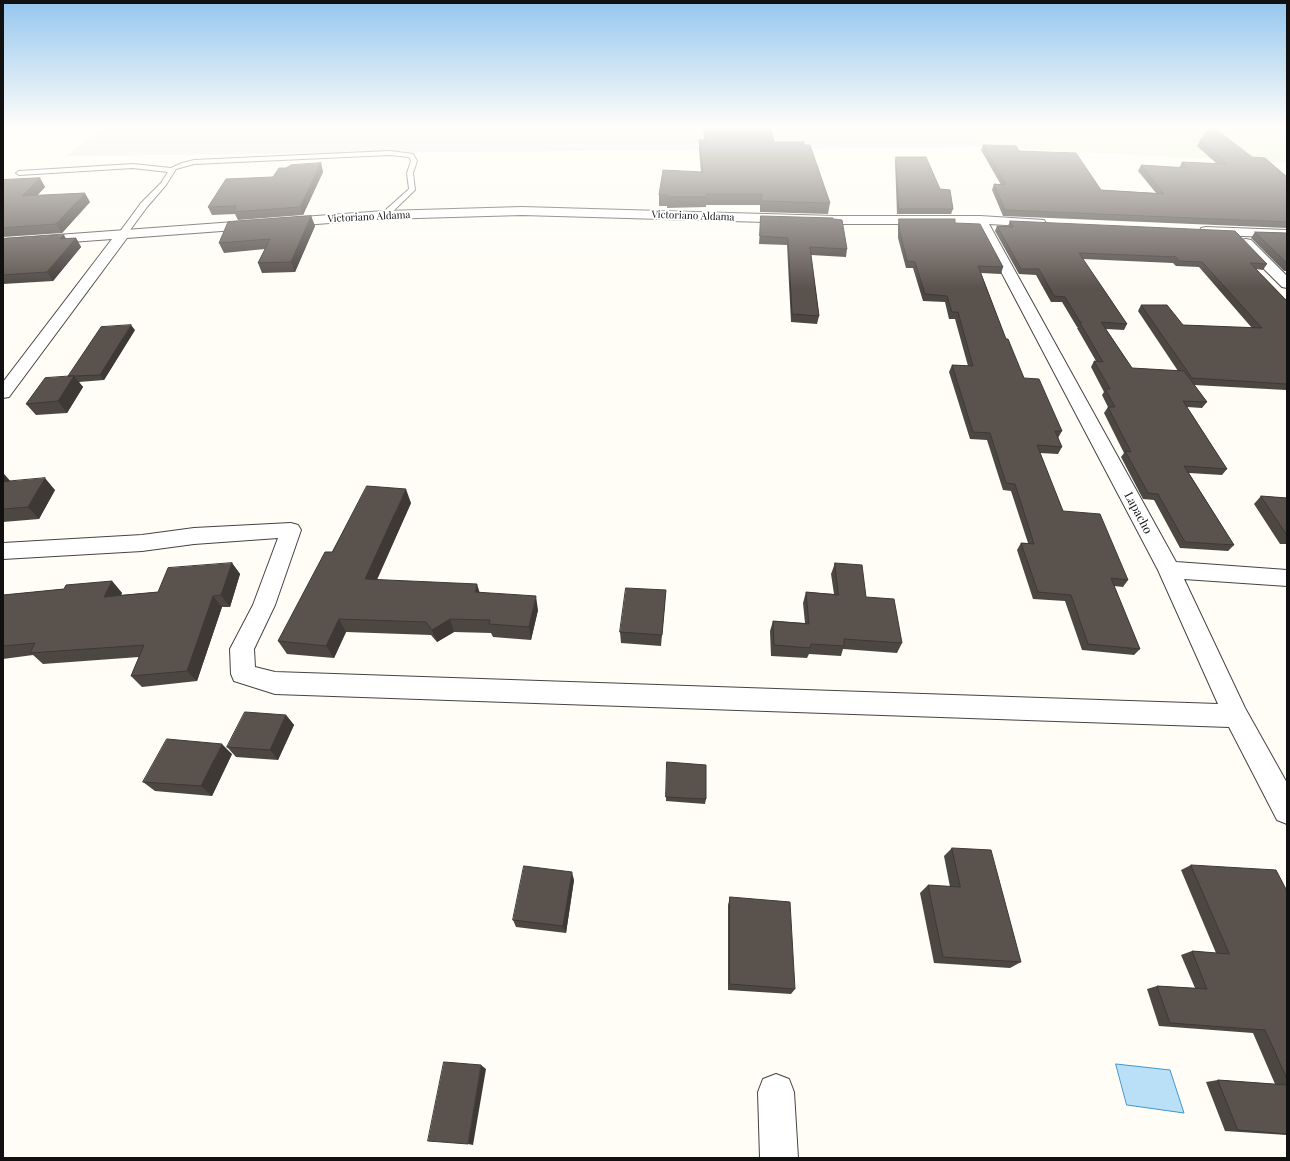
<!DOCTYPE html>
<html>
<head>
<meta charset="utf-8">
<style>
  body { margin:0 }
  #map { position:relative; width:1290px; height:1161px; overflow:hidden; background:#fffdf5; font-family:"Playfair Display",serif }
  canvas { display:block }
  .frame { position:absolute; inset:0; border:4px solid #111; pointer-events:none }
</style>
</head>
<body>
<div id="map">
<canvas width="1290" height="1161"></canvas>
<div class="frame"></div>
</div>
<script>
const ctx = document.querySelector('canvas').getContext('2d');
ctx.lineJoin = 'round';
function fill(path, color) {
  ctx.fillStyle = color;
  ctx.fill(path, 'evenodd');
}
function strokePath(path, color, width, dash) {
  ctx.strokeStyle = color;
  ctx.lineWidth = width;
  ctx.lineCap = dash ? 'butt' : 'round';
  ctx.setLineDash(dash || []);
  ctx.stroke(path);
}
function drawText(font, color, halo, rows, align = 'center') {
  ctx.font = font + ' "Playfair Display",serif';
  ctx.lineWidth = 4;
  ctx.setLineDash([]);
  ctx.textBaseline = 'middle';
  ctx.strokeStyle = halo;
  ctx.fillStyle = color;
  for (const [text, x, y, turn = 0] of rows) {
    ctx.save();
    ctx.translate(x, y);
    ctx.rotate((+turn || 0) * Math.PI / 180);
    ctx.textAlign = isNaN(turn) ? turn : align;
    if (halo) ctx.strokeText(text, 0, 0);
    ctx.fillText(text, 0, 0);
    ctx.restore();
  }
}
const industrial = new Path2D(`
  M103,127H973L987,147L67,156Z`);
const pitch = new Path2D(`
  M973,127H1287V163L987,147Z`);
const water = new Path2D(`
  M1116,1064L1170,1070L1184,1113L1127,1105Z`);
const service = new Path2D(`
  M390,151L413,154L417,161L413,173L415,190L387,217H384L380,215L409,189L407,173L411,161L409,157L390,155L194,164L176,169L166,185L147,207L125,237H122L118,235L119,233L141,203L161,183L168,172L133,168L19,175L16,173L19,171L133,164L171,168L182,163L194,160Z`);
const minor = new Path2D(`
  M522,207L835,216H980L1044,220L1046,223L1044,226L1040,227L989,224L1176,562L1287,570V586L1184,579L1245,708L1287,783V824L1277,820L1229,727L275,694L234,681L231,674L230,649L253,605L278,538L194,544L142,551L3,559V543L142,535L194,528L291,523L298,525L301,530L275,605L254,649L255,667L275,672L1218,704L1158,570L976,224H835L522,215L384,219L127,238L9,397L3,398V382L112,239L3,247V239L384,211Z
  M1206,227L1287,230V238L1201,234L1200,231L1201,228Z
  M1246,239L1251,240L1287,276V288L1282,287L1241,246L1239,243L1241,240Z
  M776,1074L789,1079L794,1092L798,1158H760L758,1092L763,1079Z`);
const wall = new Path2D(`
  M703,127H770L774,142L830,203L828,214L760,212V205H706V207L667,208V206H659V195L701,172L699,150V140H704Z
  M1200,141L1252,157L1287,177V228L1003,216L992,190L994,184L1001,185L981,150L983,145L1019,151L1101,190L1156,193L1138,171L1141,165L1179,168L1182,162L1217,164L1197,146Z
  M896,157L940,189L953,209L951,214H897L895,162Z
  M321,163L323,172L303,215L238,220L235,214L212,215L208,207L273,177L286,168Z
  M40,178L45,187L37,196L90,202L62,233L3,237V180Z
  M311,216L315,226L295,272L262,273L258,263L265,249L224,253L219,243Z
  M761,216L847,249L846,257L811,255L819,316L817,324L791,322L787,245L759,244Z
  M899,219L955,223L1003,267L1001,274L981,273L1006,339L1024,378L1062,431L1058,438L1062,447L1058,454L1040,453L1063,511L1128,580L1123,587L1114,586L1140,649L1134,655L1082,650L1065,601L1033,599L1017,550L1021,543H1028L1011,491L1003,490L987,440L970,439L949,372L952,365L968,366L955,319H949L945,302L923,301L913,268H906L898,238V226Z
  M1010,221L1267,264L1263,270L1256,269L1287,301V392L1286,390L1194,385L1207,402L1202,408L1187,407L1227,469L1222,475L1189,473L1234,545L1228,551L1180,548L1154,500L1143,499L1121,457L1124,453L1104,413L1108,407L1102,395L1104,392L1091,367L1094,361H1096L1077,328H1078L1077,327L1062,302H1051L1036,275L1019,274L995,231L997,226H1008ZM1083,259L1173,263L1176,266L1199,267L1252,328L1183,325L1141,305L1138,311L1178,371L1132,368L1106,329L1124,330L1127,324Z
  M1255,232L1287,233V271H1284L1251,238Z
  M76,238L81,247L53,281L3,284V239Z
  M135,330L104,380L79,382L83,387L67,413L36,415L26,404L68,376Z
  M3,473L10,481L55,490L39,519L3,522Z
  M1261,496L1287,498V544H1280L1254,504Z
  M411,503L377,580L479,592L538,610L531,640L493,637L491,633L454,632L437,642L431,635L346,632L334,658L287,654L278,641L332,552Z
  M232,563L240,574L230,607H222L197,681L142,687L131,676L139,657L43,664L33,655L3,659V595L64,589L112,581L122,593L121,595L158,592Z
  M835,563L866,597L902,643L897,653L843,649L841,656L809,654L807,658L771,656L770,631L773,621L805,623L803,603L806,592L834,594L831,574Z
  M665,602L661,646L621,643L620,632Z
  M286,715L294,725L278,760L236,757L227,747Z
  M232,754L212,796L155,791L143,782Z
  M667,762L706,799L705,804L666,801Z
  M952,848L1021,962L1010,968L934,963L920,893L928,885L950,887L944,856Z
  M1191,865L1287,891V1135L1225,1131L1206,1082L1218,1080L1275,1084L1253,1033L1159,1026L1147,989L1157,986L1195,988L1181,955L1192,951L1216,953L1181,870Z
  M574,880L566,933L516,927L513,920Z
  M730,897L795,989L791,994L728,990V905Z`);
const shadedWall = new Path2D(`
  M321,163L323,172L303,215L300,207Z
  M40,178L45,187L28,205L22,196Z
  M85,193L90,202L62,233L56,224Z
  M311,216L315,226L295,272L291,262Z
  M64,235L69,244L60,239Z
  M76,238L81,247L53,281L47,272Z
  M131,325L135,330L104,380L100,375Z
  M74,376L83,387L67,413L58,401Z
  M3,473L12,483L3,493Z
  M45,478L55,490L39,519L28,507Z
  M406,489L411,503L371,592L365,579Z
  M232,563L240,574L230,607L221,595Z
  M112,581L122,593L115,608L104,597Z
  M477,584L481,597L475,592Z
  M213,596L222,607L197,681L187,671Z
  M536,596L538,610L531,640L529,627Z
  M339,619L346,632L334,658L326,646Z
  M450,619L454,632L437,642L432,630Z
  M286,715L294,725L278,760L270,750Z
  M222,744L232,754L212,796L201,786Z
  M572,872L574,880L566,933L563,926Z
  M481,1065L486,1069L473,1145L468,1144Z`);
const building = new Path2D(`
  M704,127H770L774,142H804V145H810L830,203L761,201L762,194H706V197H667V195H659L663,170L703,172L699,140H705Z
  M1211,127H1213L1252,157L1265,158L1287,177V222L1005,210L994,184L1006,185L983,145L1016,146L1019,151L1076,153L1101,190L1164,194L1141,165L1188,168L1182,162L1227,164L1200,141Z
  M896,157H926L940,189L950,190L953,209H899Z
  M321,163L300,207L234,212L236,206L208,207L226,179L273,177L279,168H286L291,165Z
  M40,178L22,196L85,193L56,224L3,228V180Z
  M311,216L291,262L258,263L270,239L219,243L228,222Z
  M761,216L833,218V219L842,220L847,249L810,247L819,316L792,314L788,238L760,236Z
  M899,219H955V223L980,224L1003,267L978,266L1006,339H1008L1024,378L1039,379L1062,431H1055L1062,447L1037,445L1063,511L1100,514L1128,580L1111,578L1140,649L1088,644L1071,595L1038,592L1021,543L1034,544L1015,484L1006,483L990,433L973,432L952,365L973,366L958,312H952L947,296L925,294L915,262L907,261L900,232Z
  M1010,221L1235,231L1267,264L1250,263L1287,301V384L1192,378L1141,305H1167L1183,325L1262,328L1202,262L1179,261L1176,257L1079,253L1127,324L1101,322L1132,368L1184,371L1207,402L1183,401L1227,469L1184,466L1234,545L1185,542L1158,494L1148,493L1125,451L1131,452L1108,407H1115L1105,389H1110L1094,361L1103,362L1080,323L1082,322H1080L1065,297L1054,296L1039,269H1021L997,226L1013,227Z
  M1255,232L1287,233V263Z
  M64,235L60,239L76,238L47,272L3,275V239Z
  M131,325L100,375L75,376H68L101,327Z
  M74,376L58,401L26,404L45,378Z
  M45,478L28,507L3,509V482Z
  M367,486L406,489L365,579L477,584L475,592L536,596L529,627L489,624L490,620L450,619L432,630L426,622L339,619L326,646L278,641L325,552H332Z
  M1261,496L1287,498V535Z
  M232,563L221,595L213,596L187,671L131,676L144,645L30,653L35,643L3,646V595L64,589L66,585L112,581L104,597L158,592L168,568Z
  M835,563L862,565L866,597L894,599L902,643L844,639V646L811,644L810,648L774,645L773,621L809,624L806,592L838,595Z
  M626,588L666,590L662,635L620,632Z
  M245,712L286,715L270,750L227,747Z
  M167,739L222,744L201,786L143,782Z
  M667,762L706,765V799L666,797Z
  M952,848L991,850L1021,962L943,957L928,885L960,887Z
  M1191,865L1276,870L1287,891V1079L1265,1030L1170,1023L1157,986L1207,989L1192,951L1229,954Z
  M524,866L572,872L563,926L513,920Z
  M730,897L790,902L795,989L730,984Z
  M444,1062L481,1065L468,1144L428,1141Z
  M1218,1080L1287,1085V1134L1238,1130Z`);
const farStreetnames = [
  ["Victoriano Aldama",693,216,2],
  ["Victoriano Aldama",369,217,-3]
];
const streetNames = [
  ["Lapacho",1138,513,62]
];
fill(industrial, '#eee6ef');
fill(pitch, '#e6f2cf');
fill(water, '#b9e0f7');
strokePath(water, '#3f96cf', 1);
strokePath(service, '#444', 2);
strokePath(minor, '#444', 2);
fill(service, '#fff');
fill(minor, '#fff');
fill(wall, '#4d4742');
fill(shadedWall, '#3f3936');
fill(building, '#5a524d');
strokePath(building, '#3f3936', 1);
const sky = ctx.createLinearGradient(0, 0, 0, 289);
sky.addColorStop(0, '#95c6ee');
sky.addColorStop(0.44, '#fffefa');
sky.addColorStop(1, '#fffefa00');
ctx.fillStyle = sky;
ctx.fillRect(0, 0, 1290, 289);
drawText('10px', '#111', '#fff', farStreetnames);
drawText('12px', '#111', '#fff', streetNames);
</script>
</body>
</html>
